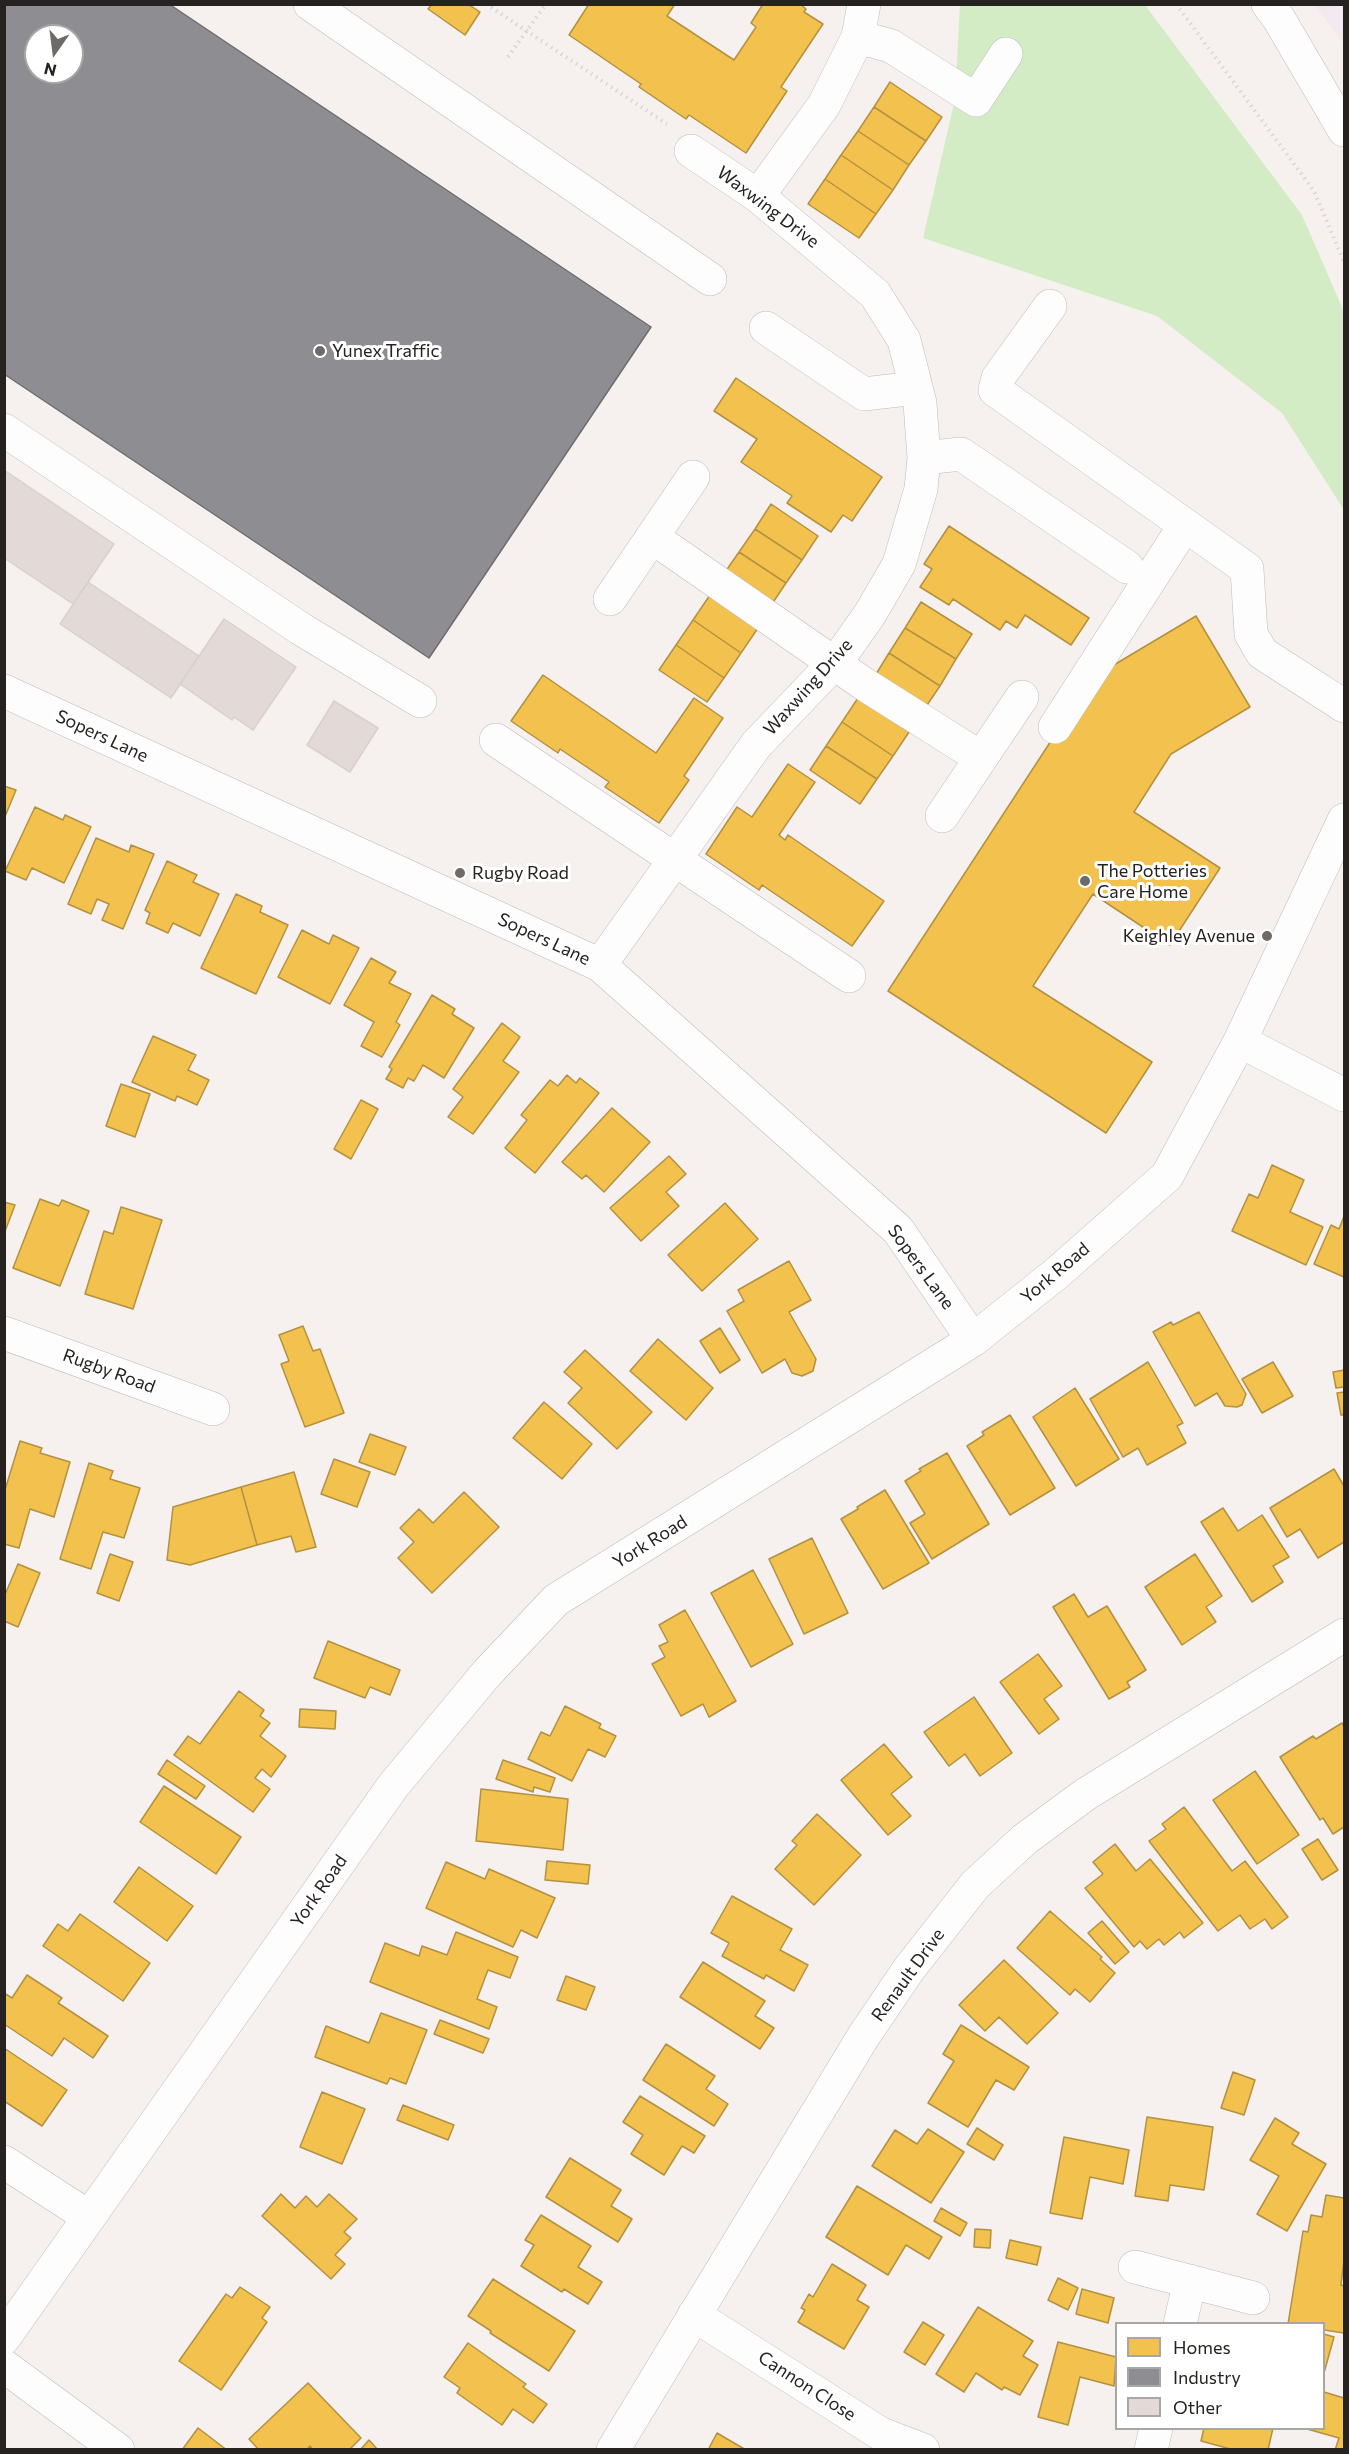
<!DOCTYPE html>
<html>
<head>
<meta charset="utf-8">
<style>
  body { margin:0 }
  #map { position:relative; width:1349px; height:2454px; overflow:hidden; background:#f6f1ef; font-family:Commissioner,sans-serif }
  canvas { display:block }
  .frame { position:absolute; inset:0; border:6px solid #252220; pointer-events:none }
  .legend { position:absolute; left:1115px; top:2322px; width:210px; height:108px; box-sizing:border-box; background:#fff; border:2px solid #a8a7a6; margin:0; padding:8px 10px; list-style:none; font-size:18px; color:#252220 }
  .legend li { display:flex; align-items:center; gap:12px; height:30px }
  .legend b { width:30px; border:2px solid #a8a7a6 }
  .north { position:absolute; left:24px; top:24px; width:60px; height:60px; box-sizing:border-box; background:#fff; border:2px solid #a8a7a6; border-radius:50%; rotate:194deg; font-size:16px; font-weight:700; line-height:24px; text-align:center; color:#252220 }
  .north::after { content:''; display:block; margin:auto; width:21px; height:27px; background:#6e6a68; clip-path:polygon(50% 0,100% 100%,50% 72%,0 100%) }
</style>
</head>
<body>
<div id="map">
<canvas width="1349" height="2454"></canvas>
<div class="frame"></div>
<ul class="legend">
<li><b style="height:16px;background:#f2c14e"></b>Homes</li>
<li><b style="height:16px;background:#8d8d92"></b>Industry</li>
<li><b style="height:16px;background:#e3d9d6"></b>Other</li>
</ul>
<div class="north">N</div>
</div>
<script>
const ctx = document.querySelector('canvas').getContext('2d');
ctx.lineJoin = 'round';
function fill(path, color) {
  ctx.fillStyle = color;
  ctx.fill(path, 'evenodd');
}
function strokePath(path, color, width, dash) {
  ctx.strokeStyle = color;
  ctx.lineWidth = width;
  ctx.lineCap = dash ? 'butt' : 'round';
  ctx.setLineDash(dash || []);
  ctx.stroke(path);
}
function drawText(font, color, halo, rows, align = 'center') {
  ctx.font = font + ' Commissioner,sans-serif';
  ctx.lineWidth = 6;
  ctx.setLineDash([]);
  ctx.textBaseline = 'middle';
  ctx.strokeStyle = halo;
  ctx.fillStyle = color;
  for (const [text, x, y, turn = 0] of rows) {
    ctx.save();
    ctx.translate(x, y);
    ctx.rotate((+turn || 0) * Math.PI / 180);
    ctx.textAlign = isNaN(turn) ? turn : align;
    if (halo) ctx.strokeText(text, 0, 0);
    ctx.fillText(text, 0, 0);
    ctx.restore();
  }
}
const industrial = new Path2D(`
  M1314,5H1344V44Z`);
const green = new Path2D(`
  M960,5H1145L1302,215L1344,312V510L1282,413L1157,316L923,238L955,99Z`);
const homes = new Path2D(`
  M432,4H468L480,12L465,35L428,9Z
  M589,4H675L667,16L734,60L756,27L751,23L763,4H800L806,9L804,12L823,24L781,87L787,91L746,153L689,115L686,119L639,87L641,84L569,35Z
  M890,82L942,117L926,141L874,107Z
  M874,107L926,141L909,165L858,131Z
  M858,131L909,165L893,190L841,155Z
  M841,155L893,190L876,214L825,179Z
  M825,179L876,214L859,238L808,204Z
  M736,378L882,477L852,521L843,515L831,532L787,503L792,496L741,462L757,439L714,411Z
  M771,504L818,536L802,560L755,529Z
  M949,526L1089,618L1071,645L1025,615L1017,628L1006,621L1000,630L953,599L949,605L920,587L932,569L924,564Z
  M755,529L802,560L786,583L739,552Z
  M739,552L786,583L770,607L723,575Z
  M710,595L758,628L741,653L693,620Z
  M921,602L972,634L956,659L905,628Z
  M1196,616L1250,707L1171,754L1134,812L1220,868L1170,945L1093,894L1033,986L1152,1062L1106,1133L888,991L1092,678Z
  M693,620L741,653L724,678L676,645Z
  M905,628L956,659L940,686L889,653Z
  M676,645L724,678L707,702L659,670Z
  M889,653L940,686L923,711L873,679Z
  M543,675L656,753L694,698L723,718L684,776L689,780L659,823L605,787L609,782L560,749L558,753L511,721Z
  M858,698L909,732L893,756L842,722Z
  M842,722L893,756L877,779L826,746Z
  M826,746L877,779L860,804L810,770Z
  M788,764L815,782L779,835L785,840L788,835L884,901L852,946L762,885L759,890L706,854L737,807L752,817Z
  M4,786L16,790L4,819Z
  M35,807L63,820L65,815L91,827L64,883L32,868L26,880L5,871Z
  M96,838L129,852L131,845L154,854L123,929L102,920L109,904L97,899L91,914L68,904Z
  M167,861L197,875L193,882L219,894L200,936L173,923L168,933L146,923L150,913L145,910Z
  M236,894L262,906L260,912L288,925L256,994L201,968Z
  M302,930L329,944L333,935L359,948L330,1004L278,977Z
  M371,958L396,972L389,983L411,994L396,1022L400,1025L382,1057L361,1046L374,1022L344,1005Z
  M432,995L455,1009L452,1014L474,1028L444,1078L423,1065L414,1081L408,1078L403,1088L386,1079L392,1069L389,1067Z
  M502,1023L520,1037L503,1061L519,1072L473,1134L448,1117L463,1097L453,1089Z
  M153,1036L196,1055L188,1070L209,1080L197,1105L177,1096L175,1101L132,1082Z
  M567,1075L576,1083L580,1078L599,1093L535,1173L505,1148L527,1120L521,1115L550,1080L558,1086Z
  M121,1084L150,1094L135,1137L106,1126Z
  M361,1100L378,1109L351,1159L334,1149Z
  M612,1108L650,1142L604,1192L586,1175L582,1179L562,1162Z
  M669,1156L686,1174L666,1192L679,1206L641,1241L610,1208Z
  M1272,1165L1304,1180L1290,1212L1323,1227L1306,1265L1232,1231L1249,1194L1258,1198Z
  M40,1199L59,1206L62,1200L89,1211L60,1286L13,1268Z
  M4,1202L15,1205L4,1234Z
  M725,1203L758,1239L702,1291L668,1255Z
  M121,1207L162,1220L133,1309L85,1294L104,1231L113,1234Z
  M1344,1216V1277L1314,1264L1331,1225L1339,1229Z
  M789,1261L811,1300L789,1312L816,1359L813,1371L802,1376L792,1373L785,1359L762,1373L727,1311L744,1301L738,1290Z
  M1199,1312L1246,1394L1242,1405L1237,1407L1225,1406L1217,1393L1195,1406L1153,1332L1171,1322L1173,1325Z
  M303,1326L313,1351L320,1349L344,1413L305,1427L281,1364L289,1361L279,1335Z
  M720,1328L740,1360L720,1373L700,1341Z
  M658,1339L713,1388L686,1420L630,1371Z
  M585,1350L652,1412L617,1449L568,1403L582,1388L564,1372Z
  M1148,1362L1183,1423L1177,1426L1186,1443L1147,1465L1138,1448L1123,1457L1090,1399Z
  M1273,1362L1293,1396L1262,1413L1242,1379Z
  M1344,1370V1387L1336,1388L1333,1372Z
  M1075,1388L1119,1459L1076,1486L1033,1417Z
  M1344,1392V1415H1341L1337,1393Z
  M544,1402L592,1444L562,1479L513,1438Z
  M1010,1415L1055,1488L1010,1515L967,1446L984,1435L982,1432Z
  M370,1434L406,1447L395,1475L359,1462Z
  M20,1441L42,1448L40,1453L70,1462L54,1517L30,1509L19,1548L4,1544V1493Z
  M947,1453L989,1524L932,1559L910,1523L925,1514L905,1481L921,1471L919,1469Z
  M334,1459L370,1472L357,1507L321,1494Z
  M89,1463L113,1471L110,1479L140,1488L124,1538L103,1532L91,1569L60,1559Z
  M1334,1469L1344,1486V1542L1318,1558L1300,1529L1287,1537L1270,1508Z
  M294,1472L316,1547L296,1552L291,1536L257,1545L241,1487Z
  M241,1487L257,1545L190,1565L167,1560L173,1507Z
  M885,1490L929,1563L883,1589L841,1519L858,1509L857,1507Z
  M464,1492L499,1527L432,1593L398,1558L414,1542L400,1528L419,1509L433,1523Z
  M1223,1508L1238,1531L1262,1515L1289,1557L1273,1566L1283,1582L1252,1602L1201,1522Z
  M812,1538L848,1613L804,1634L769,1559Z
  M110,1554L133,1562L119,1601L97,1593Z
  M1195,1554L1222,1596L1206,1607L1216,1622L1182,1645L1145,1587Z
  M18,1564L40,1573L18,1627L4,1621V1597Z
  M753,1570L793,1644L751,1667L711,1593Z
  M1074,1594L1088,1617L1107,1606L1146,1670L1127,1682L1130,1687L1109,1699L1053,1607Z
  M685,1610L736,1701L709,1717L703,1704L681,1716L652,1664L665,1657L659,1646L668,1642L659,1625Z
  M328,1641L400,1670L390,1695L370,1687L365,1698L314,1678Z
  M1038,1654L1062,1686L1044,1699L1059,1719L1039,1734L1000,1682Z
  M239,1691L264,1710L260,1716L270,1723L260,1736L286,1756L271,1777L262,1769L255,1778L270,1789L253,1812L174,1755L188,1736L200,1744Z
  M974,1697L1012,1753L980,1776L965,1754L949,1766L924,1732Z
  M565,1706L601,1724L599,1728L616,1736L605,1757L588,1749L572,1781L528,1759L541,1732L550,1736Z
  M300,1709L336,1711L335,1729L299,1727Z
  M1342,1723L1344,1727V1827L1333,1834L1323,1818L1320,1820L1280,1757L1313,1736L1316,1739Z
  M884,1744L912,1777L891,1794L911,1816L888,1835L841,1780Z
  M167,1760L205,1786L196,1799L158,1774Z
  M503,1760L555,1778L550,1792L534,1787L533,1792L496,1779Z
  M1255,1771L1299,1835L1257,1864L1213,1800Z
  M164,1786L241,1837L216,1874L140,1822Z
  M481,1789L568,1799L563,1850L476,1841Z
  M1184,1807L1232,1871L1245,1861L1288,1917L1272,1929L1265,1919L1250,1929L1240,1915L1218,1931L1149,1841L1166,1829L1162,1824Z
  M817,1814L861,1855L814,1905L775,1869L797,1845L792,1841Z
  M1318,1839L1338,1870L1322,1880L1302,1849Z
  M1115,1844L1136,1871L1150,1859L1203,1923L1184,1938L1180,1932L1164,1945L1159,1939L1147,1949L1140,1941L1134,1947L1085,1888L1103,1874L1093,1862Z
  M547,1861L590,1865L588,1884L545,1880Z
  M446,1862L485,1879L489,1869L555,1898L537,1938L521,1930L513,1947L426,1908Z
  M139,1867L193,1906L167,1941L114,1902Z
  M732,1896L792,1929L780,1950L808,1965L794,1991L766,1975L764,1979L722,1956L729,1943L711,1933Z
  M1050,1911L1102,1957L1100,1959L1115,1973L1090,2002L1075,1989L1070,1995L1017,1948Z
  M80,1914L150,1963L123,2001L43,1946L58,1924L68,1931Z
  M1102,1921L1129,1952L1115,1964L1088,1933Z
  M456,1932L518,1957L510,1978L488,1970L477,1999L497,2007L489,2029L370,1982L385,1943L419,1956L422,1946L447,1955Z
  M1004,1960L1058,2013L1027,2044L999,2017L985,2031L959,2005Z
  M703,1962L765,2001L755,2016L774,2028L760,2049L680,1997Z
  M27,1975L62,1998L58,2003L108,2036L93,2058L64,2038L52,2056L4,2024V1993L12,1998Z
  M566,1976L595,1987L586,2010L557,2000Z
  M381,2013L427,2030L406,2084L390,2078L387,2084L315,2057L326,2026L369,2043Z
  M440,2020L489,2039L483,2053L434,2034Z
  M961,2025L1029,2067L1014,2090L996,2080L968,2127L928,2103L954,2061L943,2054Z
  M666,2044L715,2076L706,2089L728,2104L714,2126L643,2080Z
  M4,2048L67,2090L42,2126L4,2101Z
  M1233,2072L1255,2080L1244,2115L1221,2108Z
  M322,2092L365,2109L342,2164L300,2147Z
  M640,2096L705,2136L694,2153L682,2146L664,2175L631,2154L643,2135L623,2122Z
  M403,2105L454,2125L448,2140L397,2120Z
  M1147,2117L1213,2127L1204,2190L1170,2185L1168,2201L1135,2196Z
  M1275,2118L1299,2133L1292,2144L1326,2164L1287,2231L1257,2214L1279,2176L1250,2160Z
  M977,2128L1003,2145L994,2160L967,2144Z
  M928,2129L964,2152L931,2203L872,2166L895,2130L917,2144Z
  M1064,2137L1129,2150L1123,2184L1090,2177L1082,2219L1050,2213Z
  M570,2158L621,2190L611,2206L632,2219L618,2242L546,2197Z
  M857,2186L942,2237L929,2259L906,2245L888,2275L826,2237Z
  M281,2194L295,2208L306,2196L317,2207L329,2194L357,2219L344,2232L351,2238L335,2255L345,2264L331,2279L262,2216Z
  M1326,2195L1344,2198V2260L1341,2285L1344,2286V2333L1324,2330V2324H1288L1303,2231L1308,2232L1311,2215L1322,2217Z
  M941,2208L967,2223L960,2236L934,2221Z
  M541,2215L591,2246L578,2267L602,2282L588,2304L564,2289L562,2292L521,2266L534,2245L525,2240Z
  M975,2229L991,2230L990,2248L974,2247Z
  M1010,2240L1041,2247L1037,2265L1006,2258Z
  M832,2264L866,2285L857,2300L869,2307L844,2349L798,2322L805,2310L801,2308L809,2294L813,2297Z
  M1058,2278L1078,2288L1068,2310L1048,2300Z
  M493,2279L575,2331L549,2371L490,2333L491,2331L468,2316Z
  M240,2287L270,2307L262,2318L267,2322L221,2390L179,2361L226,2294L232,2298Z
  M1082,2289L1114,2298L1108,2323L1076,2314Z
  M978,2307L1033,2341L1023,2356L1038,2365L1020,2395L1004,2387L1002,2390L976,2373L964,2392L936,2374Z
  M923,2322L944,2335L925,2365L904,2352Z
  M1324,2334L1334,2337L1324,2373Z
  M1058,2342L1116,2357L1114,2386L1080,2377L1068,2425L1038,2417Z
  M468,2343L526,2384L523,2387L547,2404L533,2423L513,2409L502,2425L457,2393L460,2388L444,2377Z
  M308,2383L361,2438L349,2450H313L310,2446L306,2450H259L249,2439Z
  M1324,2392L1344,2398V2450H1335L1339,2438L1307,2429L1324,2428Z
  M198,2428L227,2450H182Z
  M1204,2428H1273L1268,2450H1234L1201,2441Z
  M717,2433L746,2450H708Z
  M369,2440L378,2450H360Z`);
const industry = new Path2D(`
  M4,4H169L651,327L429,658L4,374ZM36,36H72V72H36Z`);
const building = new Path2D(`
  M4,470L114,544L73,604L4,558Z
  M88,582L199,656L171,698L60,624Z
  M224,619L296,667L253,730L234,717L232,720L180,684Z
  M334,701L378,728L350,772L307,745Z`);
const path = new Path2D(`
  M486,4L667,124
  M1176,4L1314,191L1344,262
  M508,57L546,4`);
const minor = new Path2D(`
  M310,4L710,279
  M1268,4L1279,19L1344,130
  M858,37L891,46L976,100L1006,54
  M758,196L824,105L858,37L864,4
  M1050,306L998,378L995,390L1247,569L1251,634L1262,653L1344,706
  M766,328L864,394L916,388
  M4,430L301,629L420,701
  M924,458L961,454L1127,567
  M652,537L864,684L981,758
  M610,599L693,477
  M4,691L600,965L898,1230L973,1340
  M1055,727L1185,525
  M496,740L849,976
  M942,816L1022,697
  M600,965L756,745L839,658L870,614L899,564L921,489L924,458L920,403L904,340L875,294L758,196L691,151
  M1240,1041L1344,1095
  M4,1333L213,1409
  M4,2162L89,2217
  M1135,2267L1253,2298
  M694,2315L881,2434L923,2450
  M1180,2324L1190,2281
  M4,2338L393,1786L487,1673L556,1600L973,1340L1057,1273L1167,1176L1240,1041L1344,820
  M4,2366L118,2450
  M613,2450L863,2037L909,1969L975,1885L1025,1839L1086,1794L1344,1635
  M1151,2450L1156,2428`);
const markers = [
  [320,351,6,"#6e6a68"],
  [460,873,6,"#6e6a68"],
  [1085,881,6,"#6e6a68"],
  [1267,936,6,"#6e6a68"]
];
const streetNames = [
  ["Waxwing Drive",768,207,37],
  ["Waxwing Drive",808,687,-48],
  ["Sopers Lane",102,736,25],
  ["Sopers Lane",544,939,25],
  ["Sopers Lane",921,1267,54],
  ["York Road",1055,1273,-40],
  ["Rugby Road",109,1371,20],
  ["York Road",650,1542,-32],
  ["York Road",319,1891,-55],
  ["Renault Drive",908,1975,-54],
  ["Cannon Close",807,2386,33]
];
const poiNames = [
  ["Yunex Traffic",332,351],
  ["The Potteries",1097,871],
  ["Care Home",1097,892],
  ["Rugby Road",472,873],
  ["Keighley Avenue",1255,936,"right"]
];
fill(industrial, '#f4e9f1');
fill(green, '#d4ecc5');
fill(homes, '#f2c14e');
strokePath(homes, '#b49140', 1.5);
fill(industry, '#8d8d92');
strokePath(industry, '#6e6d70', 1.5);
fill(building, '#e3d9d6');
strokePath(building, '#d4d1cf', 1.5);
strokePath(minor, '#bebab9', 34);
strokePath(path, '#d7d6d6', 4, [1.5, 4.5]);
strokePath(minor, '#fefdfd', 33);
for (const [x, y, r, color] of markers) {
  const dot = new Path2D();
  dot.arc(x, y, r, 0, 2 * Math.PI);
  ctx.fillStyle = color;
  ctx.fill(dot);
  strokePath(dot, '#fff', 2);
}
drawText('18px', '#252220', '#fff', streetNames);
drawText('18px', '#252220', '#fff', poiNames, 'left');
</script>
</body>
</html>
